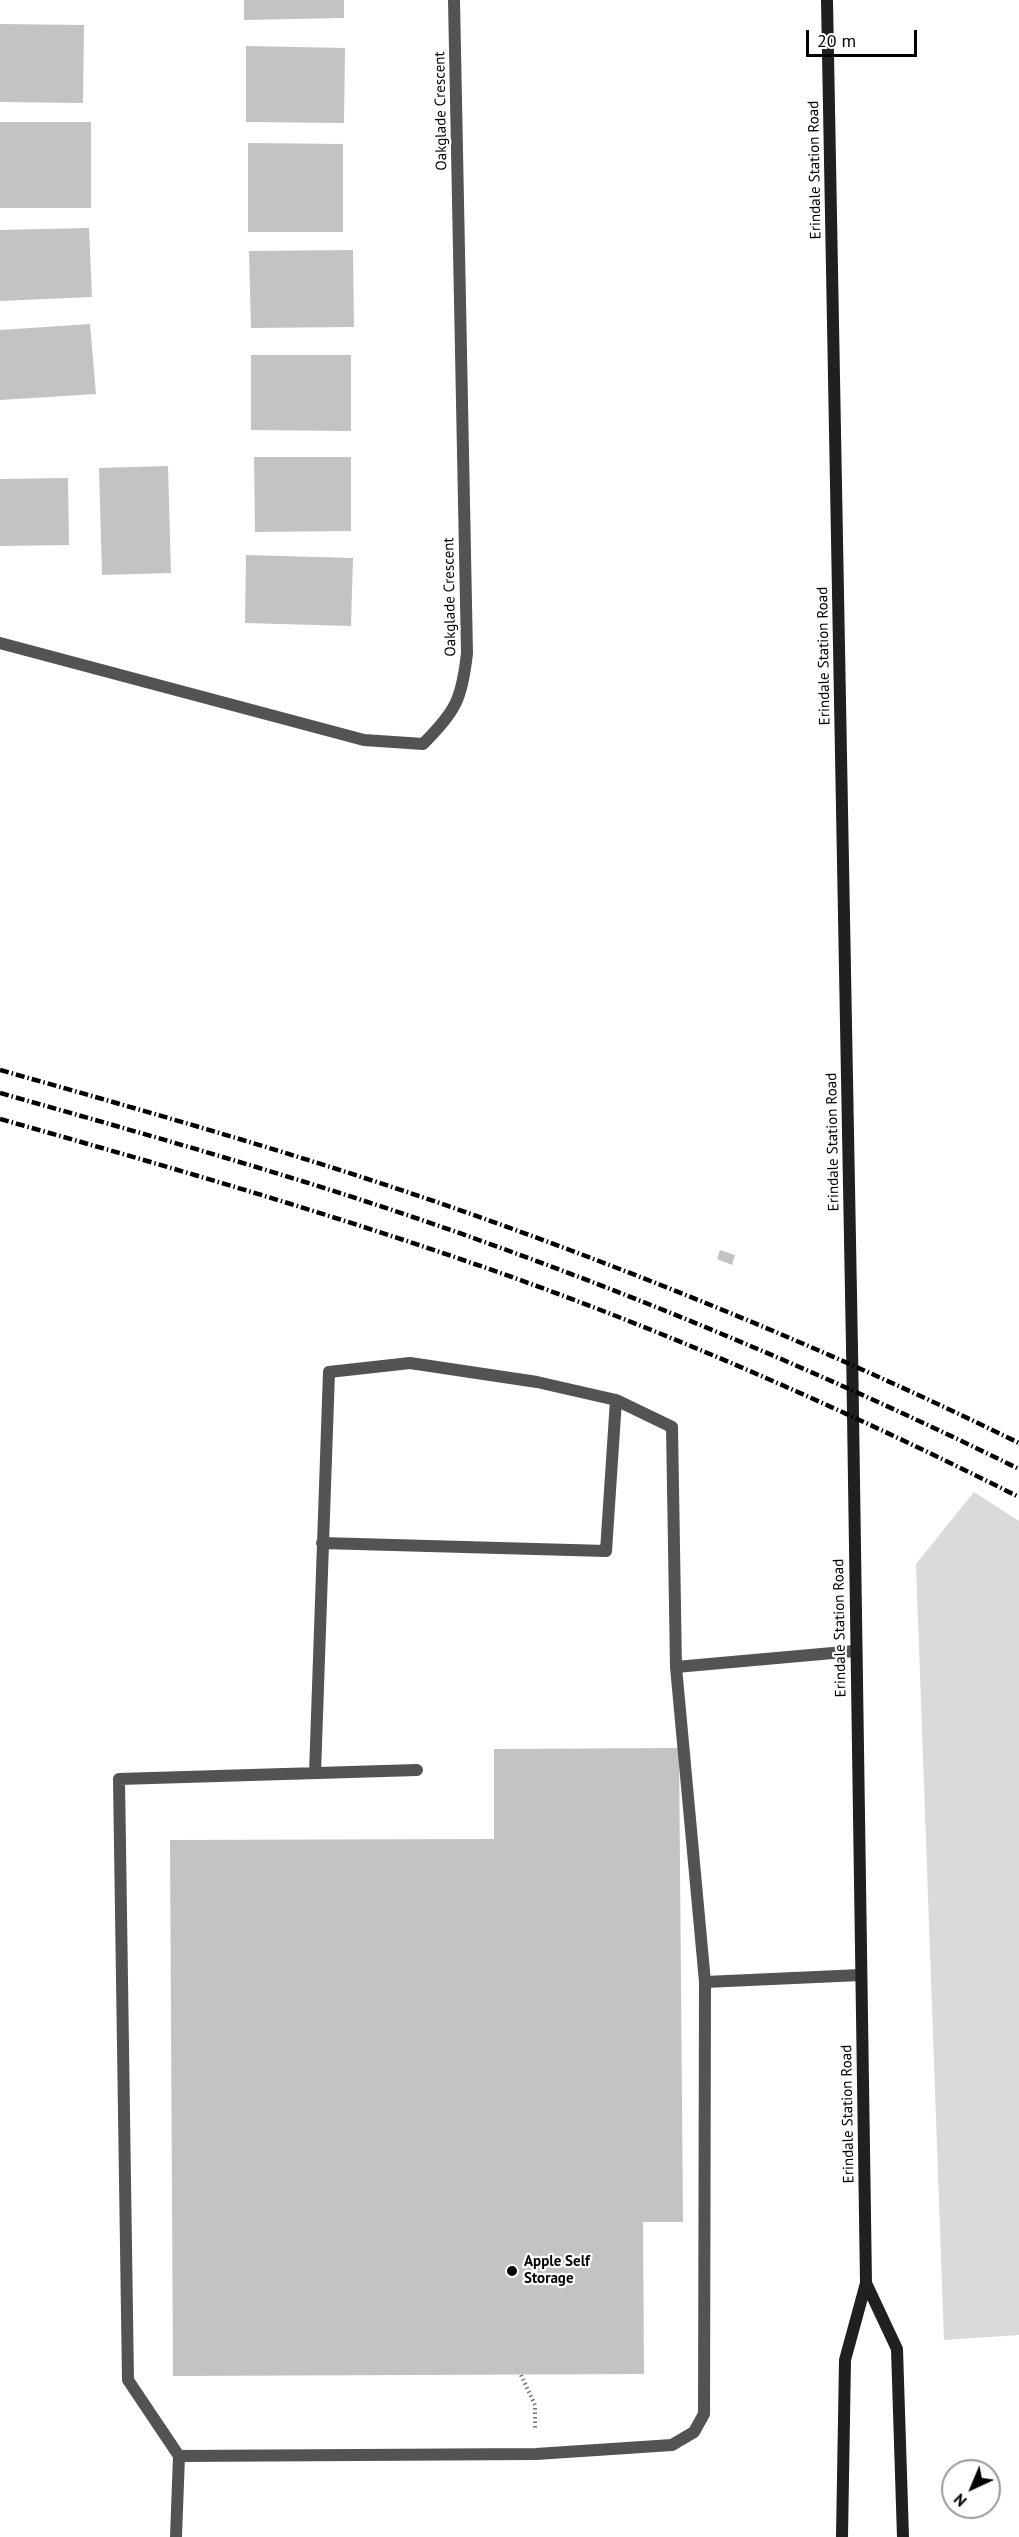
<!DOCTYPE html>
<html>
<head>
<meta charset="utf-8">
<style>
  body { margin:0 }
  #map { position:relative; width:1019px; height:2537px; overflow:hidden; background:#fff; font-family:"PT Sans",sans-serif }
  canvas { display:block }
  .north { position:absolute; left:941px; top:2459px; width:60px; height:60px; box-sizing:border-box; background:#fff; border:2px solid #999; border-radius:50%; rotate:224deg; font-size:16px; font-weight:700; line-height:24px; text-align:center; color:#000 }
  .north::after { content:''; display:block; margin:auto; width:21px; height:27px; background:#000; clip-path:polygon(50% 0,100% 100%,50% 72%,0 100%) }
  .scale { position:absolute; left:806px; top:30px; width:111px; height:27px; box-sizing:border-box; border:3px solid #000; border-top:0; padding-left:8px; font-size:18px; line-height:21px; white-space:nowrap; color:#000; -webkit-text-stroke:4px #fff; paint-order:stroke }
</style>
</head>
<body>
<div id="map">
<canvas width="1019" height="2537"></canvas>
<div class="north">N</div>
<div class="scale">20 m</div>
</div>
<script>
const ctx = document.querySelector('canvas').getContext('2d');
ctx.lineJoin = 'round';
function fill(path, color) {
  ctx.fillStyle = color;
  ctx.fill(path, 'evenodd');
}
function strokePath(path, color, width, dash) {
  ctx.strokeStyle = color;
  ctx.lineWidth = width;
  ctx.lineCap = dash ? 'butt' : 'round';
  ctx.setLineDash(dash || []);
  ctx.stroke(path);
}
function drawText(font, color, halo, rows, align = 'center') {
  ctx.font = font + ' "PT Sans",sans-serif';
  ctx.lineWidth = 4.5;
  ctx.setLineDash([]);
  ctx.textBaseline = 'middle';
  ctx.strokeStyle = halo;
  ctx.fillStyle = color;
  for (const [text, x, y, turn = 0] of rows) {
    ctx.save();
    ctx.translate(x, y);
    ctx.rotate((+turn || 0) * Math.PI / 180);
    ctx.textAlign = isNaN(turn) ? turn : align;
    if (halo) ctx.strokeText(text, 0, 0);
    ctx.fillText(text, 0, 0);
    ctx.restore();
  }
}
const green = new Path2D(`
  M974,1492L1019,1521V2335L944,2340L916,1564Z`);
const building = new Path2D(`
  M244,0H344V18L244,20Z
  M0,24L84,25L83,103L0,102Z
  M246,46L345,48L344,123L246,122Z
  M0,122H91V208H0Z
  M248,143L343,144V232H248Z
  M89,228L92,297L0,301V230Z
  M353,250L354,327L251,328L249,251Z
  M90,324L96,394L0,400V330Z
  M251,355H351V431L251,430Z
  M254,457H351V531L255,532Z
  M168,466L171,573L102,575L99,468Z
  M68,478L69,545L0,546V479Z
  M246,555L353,558L351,626L245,623Z
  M720,1250L735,1255L732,1265L717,1259Z
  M679,1748L683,2222H643L644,2374L173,2376L170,1840L494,1839V1749Z`);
const path = new Path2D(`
  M521,2375L535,2405V2428`);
const lane = new Path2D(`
  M322,1543L606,1551L616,1400
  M676,1667L855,1651
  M705,1982L861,1975
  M179,2456L128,2380L119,1779L417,1770
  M176,2537L179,2456L536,2454L672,2445L694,2432L704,2414L705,1982L676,1667L672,1427L616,1400L537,1382L410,1363L329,1372L315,1773`);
const street = new Path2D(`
  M0,643L364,740L423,744C456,711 462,699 467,653L454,0`);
const secondary = new Path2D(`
  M827,0L852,1347L866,2283L845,2360L842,2537
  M866,2283L897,2349L903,2537`);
const rail = new Path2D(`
  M0,1070C163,1116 326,1162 485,1219C667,1284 846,1358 1019,1443
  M0,1093C159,1138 320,1183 476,1239C661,1305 843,1382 1019,1469
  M0,1119C156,1163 312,1208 466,1261C656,1326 840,1407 1019,1497`);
const markers = [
  [512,2271,6,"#000"]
];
const streetNames = [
  ["Oakglade Crescent",441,111,-91],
  ["Erindale Station Road",815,170,-91],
  ["Oakglade Crescent",450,597,-91],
  ["Erindale Station Road",824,656,-91],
  ["Erindale Station Road",833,1142,-91],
  ["Erindale Station Road",840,1628,-91],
  ["Erindale Station Road",848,2114,-91]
];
const poiNames = [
  ["Apple Self",524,2262],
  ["Storage",524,2279]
];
fill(green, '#dadada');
fill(building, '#c3c3c3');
strokePath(path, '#757575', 4, [1.5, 3]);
strokePath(lane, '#535353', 12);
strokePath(street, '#535353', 12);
strokePath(secondary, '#202020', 12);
strokePath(rail, '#000', 4.5, [9, 3, 1.5, 3]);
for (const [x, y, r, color] of markers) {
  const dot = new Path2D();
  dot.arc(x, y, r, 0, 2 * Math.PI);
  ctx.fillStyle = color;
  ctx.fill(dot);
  strokePath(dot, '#fff', 2);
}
drawText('15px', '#000', '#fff', streetNames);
drawText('bold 15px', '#000', '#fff', poiNames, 'left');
</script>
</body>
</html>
